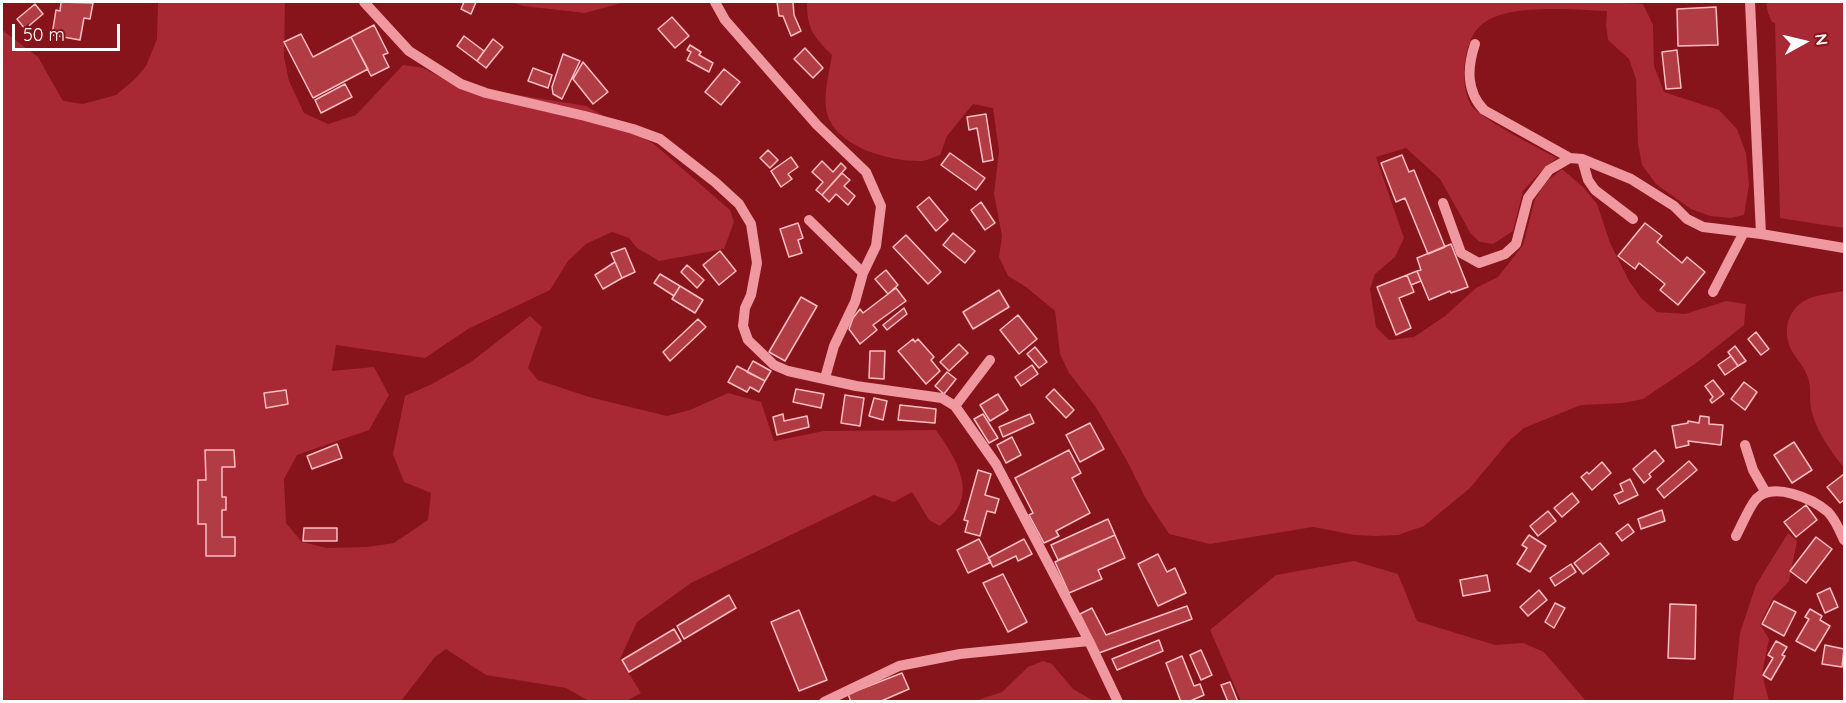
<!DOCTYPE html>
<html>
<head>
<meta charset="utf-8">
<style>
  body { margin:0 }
  #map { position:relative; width:1846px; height:703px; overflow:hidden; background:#87131b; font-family:Quicksand,sans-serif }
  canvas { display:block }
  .frame { position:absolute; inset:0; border:3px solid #fff; pointer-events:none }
  .north { position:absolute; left:1774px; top:12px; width:60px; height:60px; -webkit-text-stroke:4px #87131b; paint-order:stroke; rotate:82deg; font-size:16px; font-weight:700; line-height:24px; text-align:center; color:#fff }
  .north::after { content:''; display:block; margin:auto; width:21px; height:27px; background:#fff; clip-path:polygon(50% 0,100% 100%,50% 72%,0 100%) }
  .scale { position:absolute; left:12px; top:24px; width:108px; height:27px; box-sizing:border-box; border:3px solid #fff; border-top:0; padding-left:8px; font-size:18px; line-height:21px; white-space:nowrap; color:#fff; -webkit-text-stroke:4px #87131b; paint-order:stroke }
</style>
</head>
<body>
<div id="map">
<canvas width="1846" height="703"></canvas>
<div class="frame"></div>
<div class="north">N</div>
<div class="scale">50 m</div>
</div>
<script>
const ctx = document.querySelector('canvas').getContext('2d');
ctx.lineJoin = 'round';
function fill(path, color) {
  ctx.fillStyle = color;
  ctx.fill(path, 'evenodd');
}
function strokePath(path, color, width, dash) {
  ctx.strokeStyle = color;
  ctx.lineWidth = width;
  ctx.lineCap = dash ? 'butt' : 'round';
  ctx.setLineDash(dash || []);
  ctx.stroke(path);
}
const green = new Path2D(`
  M158,2H285L284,57L289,81L304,113L328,124L356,115L403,65L423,68L456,85L586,106L654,144L730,210L734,222L724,249L659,261L637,248L629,238L612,232L586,244L568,261L550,290L468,329L425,358L336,345L332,371L374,367L389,395L369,430L297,455L284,479L286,523L302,542L327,548L367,547L394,543L428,520L431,493L404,482L393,454L405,396L432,384L471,362L530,316L542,327L528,368L538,380L589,397L667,416L690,410L728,393L761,402L774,441L824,431L936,430C950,450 974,484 957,509C953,515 946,520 940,526L929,520L912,492L894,502L874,495L691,583L637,622L620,659L641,693L626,701H589L566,688L486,675L446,649L435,657L401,701H2V30L38,57L63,101L83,104L116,95L135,79L146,66L157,39Z
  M511,2H625L585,13L523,6Z
  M807,2H1606L1643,4L1653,25L1654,66L1664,92L1719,110L1737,129L1746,153L1749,185L1744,215L1731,218L1710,216L1691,209L1656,184L1642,165L1638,144L1636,79L1629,59L1608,40L1606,25L1607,11C1574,10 1503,2 1479,27C1470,37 1467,49 1465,61C1463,75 1464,93 1471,105C1479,118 1540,149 1557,158L1545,167L1523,191L1513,231L1493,244L1480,242L1471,234L1440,179L1406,148L1376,157L1404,238L1395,257L1375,274L1370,289L1376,327L1389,340L1414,337L1445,316L1476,288L1498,277L1523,245L1535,199L1547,181L1562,169L1584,188L1597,204L1610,243L1629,281L1641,298L1657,312L1685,314L1726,301L1746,304L1744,325L1695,364L1643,399L1623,403L1581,405L1524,428L1509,441L1470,488L1424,526L1398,535L1376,536L1355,535L1313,527L1210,544L1169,534L1146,499L1127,461L1095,406L1069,373L1060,354L1055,311L1026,287L1008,276L999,257L1002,236L994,194L999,151L993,108L973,104L947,136L940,155C933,157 925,162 918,161C889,161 842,148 829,119C821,100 829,75 832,55C813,36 807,29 807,2Z
  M1766,2H1844V228L1780,218L1775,23L1772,22L1768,13Z
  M1844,291V468C1831,451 1818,434 1812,413C1809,402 1811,391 1809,381C1806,369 1799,362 1793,353C1780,331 1788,305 1813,297C1823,294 1834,293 1844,291Z
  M1788,533L1797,541L1789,581L1773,598L1760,624L1769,639L1762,674L1769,701L1733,702L1740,633L1756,585Z
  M1354,561L1398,574L1417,621L1495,645L1523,643L1544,652L1586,701H1241L1210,630L1276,575Z
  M1043,661L1052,664L1073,689L1094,701H975L1002,692L1028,667Z`);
const building = new Path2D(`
  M61,2L93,3L90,19L84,18L80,40L52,35L56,10L60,11Z
  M464,2H476L471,14L461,9Z
  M777,2H793L794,15L801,31L791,36L783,16H779Z
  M35,4L43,14L25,29L17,19Z
  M1716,7L1718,45L1678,46L1677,9Z
  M672,17L689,36L675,48L658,29Z
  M374,25L388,53L383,55L389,67L371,76L351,37Z
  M301,34L313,57L351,37L368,69L313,98L284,42Z
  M464,36L484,51L477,61L457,46Z
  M493,39L503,47L486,68L477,61Z
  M690,45L701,52L699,55L713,63L709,72L687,60L691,52L687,50Z
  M805,48L823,68L813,78L794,59Z
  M1677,50L1681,88L1666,89L1662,52Z
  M563,54L580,61L562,99L553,94L552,87Z
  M583,62L608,92L593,104L573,79Z
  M533,68L552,75L548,88L528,81Z
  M724,69L740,82L721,105L705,92Z
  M345,84L352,97L321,113L315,100Z
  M986,114L993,160L983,162L977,128L969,130L967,117Z
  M768,150L778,160L770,168L760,158Z
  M950,153L985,178L976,190L941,165Z
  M1402,155L1409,172L1414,170L1445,247L1428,254L1405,198L1396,202L1381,163Z
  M791,157L798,167L788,174L792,179L781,187L771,171Z
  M822,161L833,172L841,163L846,168L822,195L816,190L823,182L812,172Z
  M842,173L850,180L844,186L855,196L848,205L836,194L829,202L822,195Z
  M929,197L948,220L936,231L917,207Z
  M981,202L995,223L985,230L971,210Z
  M798,223L803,238L798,240L802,253L789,257L780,229Z
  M1645,223L1662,236L1657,242L1682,263L1687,257L1705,272L1678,305L1660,290L1665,284L1639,263L1635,269L1618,256Z
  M953,233L975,251L965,263L943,245Z
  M906,235L941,272L928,284L893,247Z
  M1451,244L1468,287L1451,293L1450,291L1429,300L1417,271L1421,270L1417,258Z
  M625,248L635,272L622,278L611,253Z
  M720,251L736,271L719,285L703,265Z
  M615,262L622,278L603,289L595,275Z
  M687,265L704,280L697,288L681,272Z
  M886,270L898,285L888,294L875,279Z
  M1417,271L1421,281L1411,285L1407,275Z
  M660,274L680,286L674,296L654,283Z
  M1407,275L1414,292L1399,298L1411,328L1396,335L1377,287Z
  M680,286L703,300L695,313L672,299Z
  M896,288L906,301L873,325L877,330L860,344L849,329L853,318L860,309L863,313Z
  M999,290L1009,307L973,329L963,312Z
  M801,297L817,306L785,361L769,352Z
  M904,308L907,314L887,330L883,325Z
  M1018,315L1037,339L1019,354L1000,330Z
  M698,319L706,327L670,361L663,352Z
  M1756,332L1769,349L1761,355L1748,339Z
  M913,339L915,342L918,339L934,357L931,360L940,371L926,384L898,351Z
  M959,344L968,353L949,371L940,362Z
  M1735,346L1746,361L1738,366L1728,352Z
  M1035,347L1047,362L1039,368L1027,354Z
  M870,351H885L884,379L869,378Z
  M1731,356L1738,366L1725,375L1718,365Z
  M753,361L771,371L765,381L747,372Z
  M1032,365L1038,374L1021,386L1015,377Z
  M737,366L765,381L759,392L750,387L747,392L728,382Z
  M947,372L956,379L944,394L935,386Z
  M1713,380L1724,394L1712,403L1710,400L1713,397L1705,386Z
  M1744,382L1757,392L1745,410L1731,399Z
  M796,389L824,394L821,408L793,402Z
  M1054,389L1074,410L1066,418L1046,397Z
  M286,390L288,404L266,408L264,393Z
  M998,394L1008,410L990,421L980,405Z
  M845,395L864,398L860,426L841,423Z
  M874,398L887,401L883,420L869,416Z
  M900,405L936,409L935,423L898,420Z
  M783,414L784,421L807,416L809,427L777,435L773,417Z
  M983,414L998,438L989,443L974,419Z
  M1030,414L1034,423L1003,437L999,427Z
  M1700,416L1709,417V424L1723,425L1721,445L1688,441L1689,445L1676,448L1672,426L1688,423V421L1699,423Z
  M1090,423L1104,449L1080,462L1066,435Z
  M1012,437L1021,455L1006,463L997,445Z
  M1794,442L1812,470L1792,483L1774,455Z
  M337,444L342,458L312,469L307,456Z
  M205,450H234L235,467H222V497H226V510H222V537H235V556H206V524H198V480H206Z
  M1069,450L1081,473L1072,478L1090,513L1056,531L1059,536L1044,543L1029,515L1033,513L1015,478Z
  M1655,450L1664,461L1649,474L1651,477L1644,483L1633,469Z
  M1689,461L1697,470L1664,498L1657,489Z
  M1602,462L1611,473L1592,490L1581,477L1587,472L1589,474Z
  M978,470L991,474L985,495L999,499L995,513L987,511L980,536L965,532L968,521L964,520Z
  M1844,474V500L1840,503L1827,487Z
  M1630,479L1638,495L1619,504L1614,495L1623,491L1620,484Z
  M1572,493L1579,502L1562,517L1554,508Z
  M1806,505L1817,520L1796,537L1784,522Z
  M1662,510L1665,521L1641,529L1638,519Z
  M1548,511L1556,521L1538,536L1530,526Z
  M1108,519L1115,535L1058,560L1051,545Z
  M1628,524L1634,532L1622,541L1616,533Z
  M304,528H337V541H303Z
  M1115,535L1125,558L1098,570L1102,579L1069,593L1055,562Z
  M1529,535L1546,546L1530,572L1517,564L1527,548L1522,545Z
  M1816,537L1832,549L1806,583L1790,571Z
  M979,539L991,562L968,573L957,550Z
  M1024,539L1032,554L1018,561L1016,556L993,567L988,558Z
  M1600,543L1609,554L1583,574L1574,563Z
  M1158,554L1167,572L1175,568L1186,593L1158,606L1138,564Z
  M1571,564L1576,572L1555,586L1550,578Z
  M1003,574L1027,622L1008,632L983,583Z
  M1487,575L1490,591L1463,596L1460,580Z
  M1830,588L1838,607L1825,613L1817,594Z
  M1539,590L1547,600L1528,616L1520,607Z
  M729,595L736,608L684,639L677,626Z
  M1774,601L1796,612L1784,636L1762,624Z
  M1555,603L1565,608L1554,628L1545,622Z
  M1670,604L1696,605L1695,659L1668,658Z
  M1187,606L1192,619L1099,653L1080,614L1092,608L1106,635Z
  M1810,609L1822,616L1820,620L1830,626L1815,651L1796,641L1809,619L1805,617Z
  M799,610L827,680L799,691L771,622Z
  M674,629L681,641L629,672L622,660Z
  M1159,640L1163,651L1117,670L1112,659Z
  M1776,641L1787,647L1782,655L1785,656L1771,680L1763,675L1773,658L1768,655Z
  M1825,645L1844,649L1842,667L1822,664Z
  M1201,650L1212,675L1201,680L1190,655Z
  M1182,656L1194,686L1200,684L1204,695L1188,702H1181L1166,663Z
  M902,673L909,689L879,702H851L848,694Z
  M1230,682L1238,702H1228L1221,685Z`);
const minor = new Path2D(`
  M364,2L409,51L461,84L486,93L585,116L633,129L660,139L715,182L739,204L751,224L757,263L751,295L745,308L743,326L748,340L774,365L788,371L856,386L942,398L955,406L996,464L1089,641L1118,702
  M715,2L725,20L817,125L866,172L881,206L876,246L863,273L855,302L834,346L825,378
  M1750,2L1761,234L1844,248
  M1475,44C1467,68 1466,91 1484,110L1570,158
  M1582,159L1588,180L1595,190L1633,219
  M1443,203L1461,253L1479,263L1505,254L1516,244L1528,198L1549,170L1570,158L1582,159L1631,179L1674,206L1687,219L1703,227L1761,234
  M809,220L863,273
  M1713,292L1744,232
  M955,406L990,360
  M1745,445L1753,470L1766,493
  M1736,536C1742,525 1748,509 1756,499C1773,481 1813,499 1828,512C1835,519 1840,531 1844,540
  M824,702L899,666L960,654L1089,641`);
fill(green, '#a82833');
fill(building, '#b23c44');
strokePath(building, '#fbbec3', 1.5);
strokePath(minor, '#ef989f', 10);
</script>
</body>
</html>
